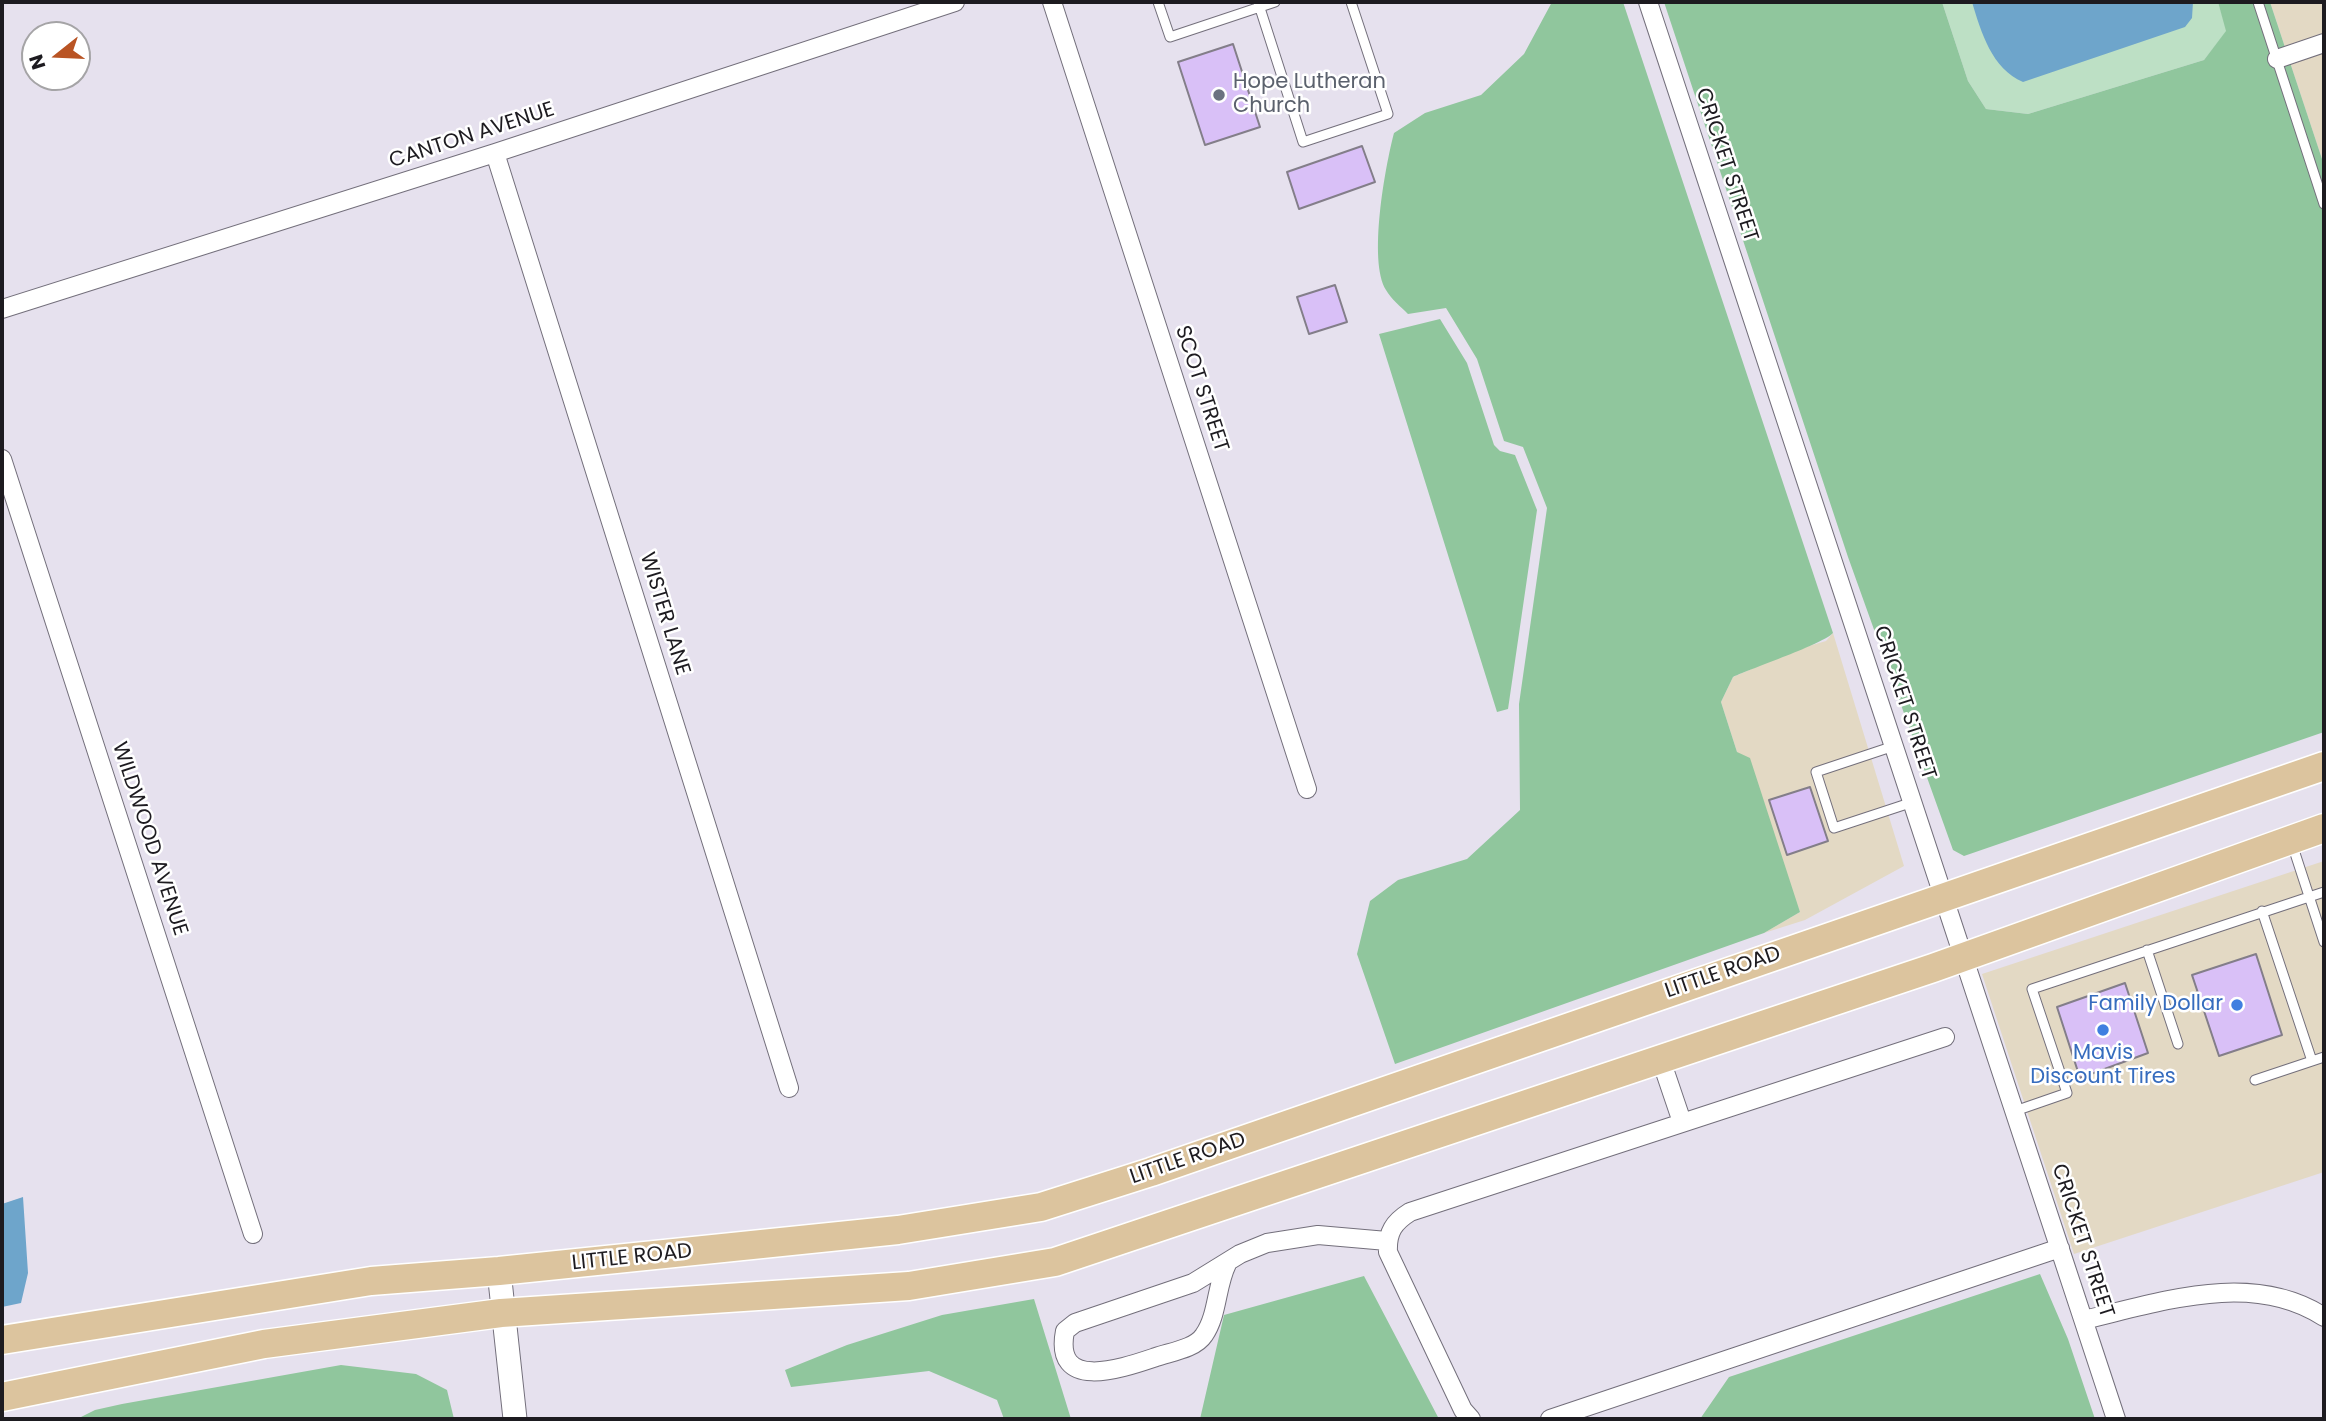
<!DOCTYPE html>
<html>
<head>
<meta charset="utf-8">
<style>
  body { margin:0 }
  #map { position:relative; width:2326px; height:1421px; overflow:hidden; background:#e6e1ee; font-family:Poppins,sans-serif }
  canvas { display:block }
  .frame { position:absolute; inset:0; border:4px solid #1d1b20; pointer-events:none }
  .north { position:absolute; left:21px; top:21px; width:70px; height:70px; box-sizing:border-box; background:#fff; border:2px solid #a5a4a6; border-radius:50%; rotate:252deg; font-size:19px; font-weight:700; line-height:28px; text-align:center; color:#1d1b20 }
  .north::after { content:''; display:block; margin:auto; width:24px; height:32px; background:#b95424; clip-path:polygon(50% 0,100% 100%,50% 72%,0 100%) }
</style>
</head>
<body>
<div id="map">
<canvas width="2326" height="1421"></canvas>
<div class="frame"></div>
<div class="north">N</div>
</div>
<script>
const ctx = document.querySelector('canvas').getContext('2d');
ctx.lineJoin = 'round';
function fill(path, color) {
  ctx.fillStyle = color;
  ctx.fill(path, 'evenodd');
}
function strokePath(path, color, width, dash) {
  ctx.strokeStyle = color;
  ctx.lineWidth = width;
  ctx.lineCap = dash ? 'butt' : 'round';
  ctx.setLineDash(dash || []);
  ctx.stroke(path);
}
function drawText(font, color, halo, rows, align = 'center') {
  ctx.font = font + ' Poppins,sans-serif';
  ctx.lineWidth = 5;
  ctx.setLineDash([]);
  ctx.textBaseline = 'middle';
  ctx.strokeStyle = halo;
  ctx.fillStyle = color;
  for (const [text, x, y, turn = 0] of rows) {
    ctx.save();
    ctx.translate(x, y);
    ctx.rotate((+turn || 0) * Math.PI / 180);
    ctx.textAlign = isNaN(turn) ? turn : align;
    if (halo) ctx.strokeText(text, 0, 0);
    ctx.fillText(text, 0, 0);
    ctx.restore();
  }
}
const commercial = new Path2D(`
  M2270,2H2324V165Z
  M1833,633L1904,866L1805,920L1764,933L1800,912L1737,752L1721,702L1733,677L1795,650L1826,641Z
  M2324,861V1172L2074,1254L1982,974Z`);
const green = new Path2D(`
  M1942,2H2218L2227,31L2204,60L2028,114L1986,109L1968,81Z`);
const forest = new Path2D(`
  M1552,2H1623L1833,633C1823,644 1752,668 1733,677L1721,702L1737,752L1750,758L1800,912L1764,933L1395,1064L1357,954L1370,901L1398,880L1467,859L1520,810L1519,704L1547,508L1523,447L1504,441L1477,359L1446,308L1408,314C1401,307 1391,299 1386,290C1368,261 1385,167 1394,133L1425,113L1481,95L1524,54Z
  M1664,2H1942L1968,81L1986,109L2028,114L2204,60L2226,31L2218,2H2270L2324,165V732L1964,856L1953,850L1848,557Z
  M1440,319L1467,363L1494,445L1500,451L1515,455L1537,510L1508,709L1497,712L1379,334Z
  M2040,1274L2068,1339L2095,1419H1700L1729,1377Z
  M1364,1276L1439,1419H1200L1224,1315Z
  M1034,1299L1071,1419H1004L997,1400L929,1371L791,1387L785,1370L847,1345L942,1315Z
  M341,1365L416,1374L447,1390L454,1419H77L95,1410L122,1404Z`);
const water = new Path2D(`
  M1972,2H2193L2192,18L2185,27L2023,82C1992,69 1981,32 1972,2Z
  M23,1197L28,1273L21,1303L2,1307V1204Z`);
const building = new Path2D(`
  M1233,44L1260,127L1205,145L1178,62Z
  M1362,146L1375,182L1299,209L1287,172Z
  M1335,285L1347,322L1309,334L1297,297Z
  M1810,787L1828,841L1787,855L1769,800Z
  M2256,954L2282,1035L2219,1056L2192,975Z
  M2125,983L2148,1053L2080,1078L2057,1007Z`);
const service = new Path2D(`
  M1158,2L1170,37L1275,2
  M1258,2L1303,142L1388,114L1351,2
  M2258,2L2324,204
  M1894,746L1816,772L1834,828L1913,802
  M2292,844L2324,942
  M2262,911L2312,1061L2324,1057
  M2147,950L2178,1044
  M2255,1080L2312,1061
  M2015,1111L2067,1093L2032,989L2324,892`);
const minor = new Path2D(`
  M1052,2L1307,789
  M1648,2L2116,1419
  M2277,59L2324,43
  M495,153L789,1088
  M2,309L495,153L955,2
  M2,459L253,1234
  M1661,1060L1682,1122
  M1227,1264C1216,1286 1218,1315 1204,1335C1195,1349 1170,1352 1156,1357C1123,1368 1053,1393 1065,1331L1075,1323L1193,1283L1240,1254L1267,1243L1318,1235L1387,1241
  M2084,1320C2161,1302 2252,1270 2324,1317
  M1471,1419L1463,1410L1388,1252C1387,1232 1394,1222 1410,1212L1945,1037
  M1550,1419L2060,1248`);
const tertiary = new Path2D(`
  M499,1271L515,1419`);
const primary = new Path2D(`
  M2,1340L371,1281L499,1271L898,1230L1041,1207L1151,1172L2324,766
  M2,1397L264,1344L501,1313L909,1286L1055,1262L1933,968L2324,828`);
const markers = [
  [1219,95,7,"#6b7280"],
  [2237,1005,7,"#3f7fe0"],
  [2103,1030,7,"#3f7fe0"]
];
const worshipNames = [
  ["Hope Lutheran",1233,83],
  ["Church",1233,107]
];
const streetNames = [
  ["CANTON AVENUE",472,136,-18],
  ["CRICKET STREET",1726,165,72],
  ["SCOT STREET",1201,389,72],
  ["WISTER LANE",664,614,73],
  ["CRICKET STREET",1904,703,72],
  ["WILDWOOD AVENUE",149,839,72],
  ["LITTLE ROAD",1723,973,-19],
  ["LITTLE ROAD",1188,1159,-19],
  ["CRICKET STREET",2082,1241,72],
  ["LITTLE ROAD",632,1258,-6]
];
const shopNames = [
  ["Family Dollar",2223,1005],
  ["Mavis",2103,1054,"center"],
  ["Discount Tires",2103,1078,"center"]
];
fill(commercial, '#e3d9c4');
fill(green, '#bde0c5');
fill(forest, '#90c69d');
fill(water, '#6ea5cb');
fill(building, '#d9c0f7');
strokePath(building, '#837e89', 2);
strokePath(service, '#736f7b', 11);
strokePath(minor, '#736f7b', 20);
strokePath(tertiary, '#736f7b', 25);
strokePath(primary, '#fff', 31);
strokePath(service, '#fff', 9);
strokePath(minor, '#fff', 18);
strokePath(tertiary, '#fff', 23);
strokePath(primary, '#dcc49e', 28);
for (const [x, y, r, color] of markers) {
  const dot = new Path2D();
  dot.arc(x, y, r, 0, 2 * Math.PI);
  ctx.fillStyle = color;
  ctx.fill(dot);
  strokePath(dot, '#fff', 2.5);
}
drawText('21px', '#5b616d', '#fff', worshipNames, 'left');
drawText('21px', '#1d1b20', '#fff', streetNames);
drawText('21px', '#366cbe', '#fff', shopNames, 'right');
</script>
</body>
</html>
